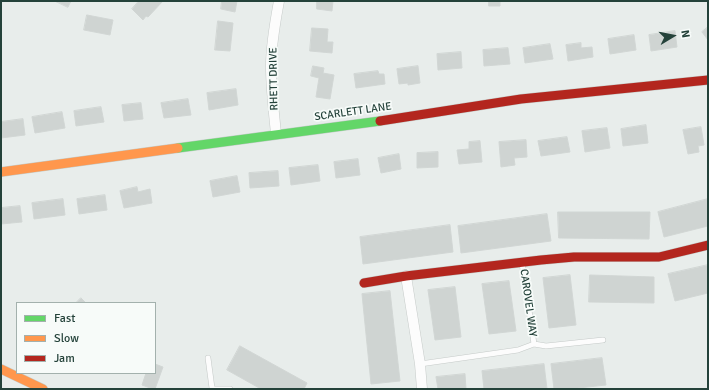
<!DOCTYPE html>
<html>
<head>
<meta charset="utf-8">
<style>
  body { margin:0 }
  #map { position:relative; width:709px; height:390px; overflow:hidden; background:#e8edeb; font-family:Signika,sans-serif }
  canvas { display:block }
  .frame { position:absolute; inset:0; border:2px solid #24423a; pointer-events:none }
  .legend { position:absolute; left:16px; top:302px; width:140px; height:72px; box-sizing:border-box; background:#f7fbf9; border:1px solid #a3b1ad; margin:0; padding:5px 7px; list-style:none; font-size:12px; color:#24423a }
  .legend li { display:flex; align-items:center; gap:8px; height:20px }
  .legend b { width:20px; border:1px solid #a3b1ad }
  .north { position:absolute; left:653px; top:16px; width:40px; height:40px; -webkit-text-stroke:3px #f7fbf9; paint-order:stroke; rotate:80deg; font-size:11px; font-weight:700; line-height:16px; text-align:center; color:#24423a }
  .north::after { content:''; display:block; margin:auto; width:14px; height:18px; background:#24423a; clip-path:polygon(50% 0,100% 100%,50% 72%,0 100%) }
</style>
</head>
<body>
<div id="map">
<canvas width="709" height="390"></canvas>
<div class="frame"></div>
<ul class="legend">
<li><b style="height:5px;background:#63d668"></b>Fast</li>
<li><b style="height:5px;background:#ff974d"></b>Slow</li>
<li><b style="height:5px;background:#b3261e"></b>Jam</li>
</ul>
<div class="north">N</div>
</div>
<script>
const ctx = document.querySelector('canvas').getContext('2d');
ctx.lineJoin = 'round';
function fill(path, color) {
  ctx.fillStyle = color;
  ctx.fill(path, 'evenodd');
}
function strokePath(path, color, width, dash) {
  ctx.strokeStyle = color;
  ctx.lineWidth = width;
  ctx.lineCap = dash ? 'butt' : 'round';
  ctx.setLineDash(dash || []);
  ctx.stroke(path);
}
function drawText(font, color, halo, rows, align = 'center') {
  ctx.font = font + ' Signika,sans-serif';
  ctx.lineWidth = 3.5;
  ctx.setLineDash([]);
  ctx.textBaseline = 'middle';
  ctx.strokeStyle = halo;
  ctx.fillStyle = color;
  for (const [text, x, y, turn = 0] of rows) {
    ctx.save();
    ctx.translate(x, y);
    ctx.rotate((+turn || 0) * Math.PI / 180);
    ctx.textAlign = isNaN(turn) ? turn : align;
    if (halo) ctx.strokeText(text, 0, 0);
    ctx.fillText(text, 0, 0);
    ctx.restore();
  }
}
const building = new Path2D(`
  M55,1H71L68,7Z
  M139,1H163L148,17L146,16L143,20L132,9Z
  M222,1H237L235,12L221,9Z
  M317,1H333L332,11L317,9Z
  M489,1H500V6H489Z
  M87,15L113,20L110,35L84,30Z
  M218,21L233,23L230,51L215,50Z
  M708,27V40L702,32Z
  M312,28L328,29L327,42H333L332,53L310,51Z
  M675,31L677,47L651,51L649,35Z
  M634,35L636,50L610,54L608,39Z
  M581,43V48L592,47L593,57L568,61L566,45Z
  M550,44L553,59L525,63L523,48Z
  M508,48L510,64L484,66L483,50Z
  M461,52L462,68L438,70L437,54Z
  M313,66L324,68L323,73L334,75L330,99L316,97L319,78L311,76Z
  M418,66L420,83L408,85V83L399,84L397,69Z
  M378,71L379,74H384L385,84L356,88L354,74Z
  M236,89L238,105L209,110L207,93Z
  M188,99L191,115L164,118L161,103Z
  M141,103L143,119L124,121L122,105Z
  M101,107L104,122L76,126L74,111Z
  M62,112L65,128L35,133L32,117Z
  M23,119L25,135L1,138V122Z
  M646,125L648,143L623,146L621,129Z
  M701,127L704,145L698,146L699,152L688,154L683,130Z
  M607,128L610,148L585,152L582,131Z
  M567,137L570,152L541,156L538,141Z
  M526,140L527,157L514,158L515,165L501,167L499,142Z
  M480,141L482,162L459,164L457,150L469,149V142Z
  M438,152V167L417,168V153Z
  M399,154L401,169L381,173L378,158Z
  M358,159L360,175L336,178L334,162Z
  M318,165L320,181L291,185L289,168Z
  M278,171L279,186L250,188L249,173Z
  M237,176L240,192L213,197L210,181Z
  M137,187L138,192L150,189L152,203L124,208L120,191Z
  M105,195L107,210L79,214L77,199Z
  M63,199L65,215L34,219L32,203Z
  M708,199V226L664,237L658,212Z
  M20,206L22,222L1,224V208Z
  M558,212H650L649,239L559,238Z
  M547,214L551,241L461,253L458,226Z
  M450,225L453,252L363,264L360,237Z
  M708,265V293L675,301L668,274Z
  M570,275L576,325L549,328L543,278Z
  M590,275L654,277V303L589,302Z
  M509,281L516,331L489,334L482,284Z
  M455,287L461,337L435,340L428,290Z
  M390,291L400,381L371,384L362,294Z
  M81,298L86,303H76Z
  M240,346L307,383L304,389H261L227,370Z
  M602,358L606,385L569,389H554L551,364Z
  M155,364L163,367L155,389H153L142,385L146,373H155Z
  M544,364L547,389H484L482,371Z
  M465,374L466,389H438L436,377Z`);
const lane = new Path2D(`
  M522,263L534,344
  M208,358L212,388
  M420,364L518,350L534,344L546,346L603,340
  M212,389H230`);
const street = new Path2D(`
  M276,134C274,112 271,89 271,66C271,44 275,23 279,1
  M406,276L420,364L422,389`);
const fast = new Path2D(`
  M178,148L380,121`);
const slow = new Path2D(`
  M1,172L178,148
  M1,369L43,389`);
const jam = new Path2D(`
  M380,121L521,99L708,80
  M364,283L406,276L541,260L574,257H659L708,245`);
const streetNames = [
  ["RHETT DRIVE",274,79,-91],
  ["SCARLETT LANE",353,112,-8],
  ["CAROVEL WAY",528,303,82]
];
fill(building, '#cfd4d2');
strokePath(building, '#d1d6d4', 1);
strokePath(lane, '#c5cac8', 6);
strokePath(street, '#c5cac8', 11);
strokePath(fast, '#c3cbc8', 10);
strokePath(slow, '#c3cbc8', 10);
strokePath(jam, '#c3cbc8', 10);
strokePath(lane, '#fcfcfc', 5);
strokePath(street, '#fcfcfc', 10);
strokePath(fast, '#63d668', 9);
strokePath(slow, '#ff974d', 9);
strokePath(jam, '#b3261e', 9);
drawText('11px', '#24423a', '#f7fbf9', streetNames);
</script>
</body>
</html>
